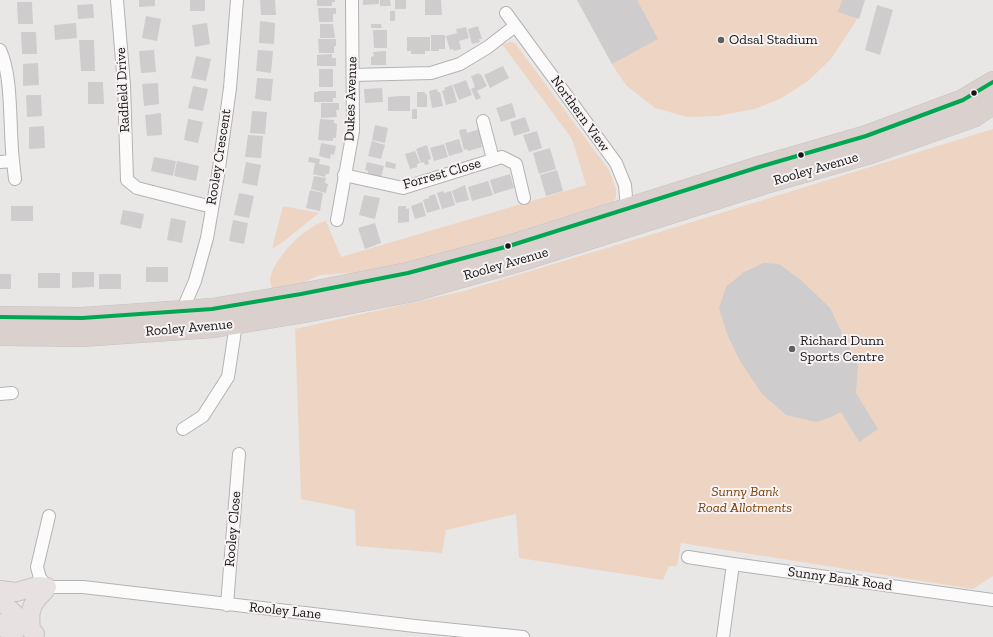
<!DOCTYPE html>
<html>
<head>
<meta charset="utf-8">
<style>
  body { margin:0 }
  canvas { display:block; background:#e9e6e6 }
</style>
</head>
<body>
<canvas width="993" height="637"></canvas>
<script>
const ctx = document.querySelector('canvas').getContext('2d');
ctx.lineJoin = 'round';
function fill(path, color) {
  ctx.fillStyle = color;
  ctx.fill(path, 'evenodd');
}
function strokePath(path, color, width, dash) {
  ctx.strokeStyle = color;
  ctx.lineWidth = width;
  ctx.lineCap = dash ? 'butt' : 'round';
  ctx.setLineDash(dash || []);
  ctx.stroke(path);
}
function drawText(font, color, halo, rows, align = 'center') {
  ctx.font = font + ' "Zilla Slab",serif';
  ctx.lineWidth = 4;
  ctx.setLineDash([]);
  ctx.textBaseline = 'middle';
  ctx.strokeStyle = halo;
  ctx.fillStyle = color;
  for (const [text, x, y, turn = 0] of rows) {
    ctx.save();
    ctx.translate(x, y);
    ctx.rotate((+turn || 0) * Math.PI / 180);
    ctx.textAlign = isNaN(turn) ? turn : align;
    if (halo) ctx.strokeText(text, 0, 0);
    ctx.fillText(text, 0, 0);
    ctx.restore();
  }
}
const green = new Path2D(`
  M577,0H858L856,21L831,59L808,81L782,98L755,109L717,116L687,117L655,108L627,86L616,71Z
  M511,42L515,43L609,170L616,189V198L613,202L454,252L365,272L320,275L296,286L272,288C271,286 270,282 270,279C273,259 306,225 326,221L341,257L586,185L572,139L502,44Z
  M993,129V576L973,589L681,543L677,566H669L663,580L519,558L516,514L446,530L442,553L356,546L355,510L301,499L295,329L464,291L653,234Z
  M283,206L319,213L283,242L272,249Z`);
const building = new Path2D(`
  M139,0H155V6L139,7Z
  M190,0H205V11H190Z
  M260,0H275L276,15H261Z
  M317,0H335V2H332V6H317Z
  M363,0H379V4L363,5Z
  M380,0H390L391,6H380Z
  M395,0H406V9H395Z
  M425,0H441L442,15H425Z
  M577,0H637L658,39L612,64Z
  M842,0H865L859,19L838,12Z
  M17,2H32L33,24H18Z
  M93,4L94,18L78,19L77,5Z
  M877,5L893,10L880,55L865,50Z
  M318,8H336V14H333V22H319Z
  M390,11H395V21H390Z
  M146,16L161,19L157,41L142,38Z
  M260,21L275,23L274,44L259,43Z
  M76,23L77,38L55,40L54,25Z
  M207,23L210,44L195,47L192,25Z
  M320,24H333L335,38H320Z
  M371,24H381L382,28H371Z
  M478,26L482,39H479L480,42L472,44L468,29Z
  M466,27L469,38L459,41L461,49L454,51L453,49L450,50L446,36L457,33L456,29Z
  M373,30H387V48H374Z
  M21,32H36L37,54H22Z
  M431,35H445V49H439V51H431Z
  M407,37H430V51H425V54H411V51H407Z
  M318,39H336V46H334V53H319Z
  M79,40H94L95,71H81Z
  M154,50L156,72L141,73L139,51Z
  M258,50L273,51L271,73L256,71Z
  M386,51V65H371V57L374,56L373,52Z
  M332,54V58H336V66H317V55Z
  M196,56L211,59L206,81L191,78Z
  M38,63L39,85L23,86V64Z
  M503,66L509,78L490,88L484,75Z
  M319,69H333V87H319Z
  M479,73L480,75L481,74L487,86L477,91L481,98L476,100L471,89L475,87L471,76Z
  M257,78L273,79L271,101L255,99Z
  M466,80L472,95L459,100L453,85Z
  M88,82H103L104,104H88Z
  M158,83L159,104L144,106L142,84Z
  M452,85L457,102L446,105L442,91L445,90L444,88Z
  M193,86L208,89L203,111L188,108Z
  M382,88L383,102L365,103L364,89Z
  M437,89L438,92H440L443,106L432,108L429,91Z
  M318,91H336V98H333V102H314V92H318Z
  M417,92H425V94H427V107H417Z
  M26,95H41L42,116L27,117Z
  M399,96H410V111H388V97Z
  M321,103H339V110H336L337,117L321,118Z
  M512,103L516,117L501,122L496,108Z
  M412,109H417V119H412Z
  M252,111L267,112L265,134L250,133Z
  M161,113L162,135L147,136L145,115Z
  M525,117L530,131L514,136L510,122Z
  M188,119L203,122L198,143L184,140Z
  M320,119L334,120V123L337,124L336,138H333V141L318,140Z
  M375,125L388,128L385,143L372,140Z
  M44,126L45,148L29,149V127Z
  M464,129H466L467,133L480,129L484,143L481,144L482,147L468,151L467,149L464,150L459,131L460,130Z
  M537,131L542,148L529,152L523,135Z
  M248,135L263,136L261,158L245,157Z
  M459,139L463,152L449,156L445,143Z
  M372,141L385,145L381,159L368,156Z
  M321,143L336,146L334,155L331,154L330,159L319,156Z
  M444,144L448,157L434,161L430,148Z
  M427,145L431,159L428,160L429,164L425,165L424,162L421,163L416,149Z
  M550,148L556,169L539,174L533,153Z
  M415,151L420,163L417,164V167L410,169L405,154Z
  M154,157L176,161L173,176L151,171Z
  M309,157L320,159L319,164L330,166L329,174H326L325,177L313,174L315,163L308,162Z
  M177,161L199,166L196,181L174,176Z
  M386,161L396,164L395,169L385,167Z
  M246,162L261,165L257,186L242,183Z
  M367,162L384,166L381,177L368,174V171L365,170Z
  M557,170L563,191L546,196L540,175Z
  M510,174L514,188L494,194L490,180Z
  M314,176L326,178L325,183L328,184L326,193L311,189Z
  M488,181L493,195L472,201L468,187Z
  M465,185L469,200L456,203L452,191Z
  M310,190L323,193L320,211L306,208Z
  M443,191L444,193L451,191L455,205L442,209L437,193Z
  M239,193L254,196L249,218L234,215Z
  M435,194L440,209L427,213L423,200L429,198V196Z
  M364,195L380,198L375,219L359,215Z
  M422,202L426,216L415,219L411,206Z
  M11,206H33V221H11Z
  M398,206H406V209L409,208V222L398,223Z
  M123,210L144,214L141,229L120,224Z
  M171,218L186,221L182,243L167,240Z
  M233,220L248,223L244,244L229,241Z
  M375,223L381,243L365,249L358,228Z
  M764,263L779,264L802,281L830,308L858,366L856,393L878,429L859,442L841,412L829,418L816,422L786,415L762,394L740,361L727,334L719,308L726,287L744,272Z
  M146,267H168V282H146Z
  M72,272H94V287L72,288Z
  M38,273H60V288H38Z
  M0,274H11V289H0Z
  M99,274H121V289H99Z`);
const street = new Path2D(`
  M117,0L124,85L127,180L137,188L212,207
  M506,13L616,163L625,185L627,209
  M0,50C13,77 9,129 13,161
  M353,75L431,73L460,64L488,47L515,26
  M483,121L493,159
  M0,162L13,161L15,179
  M344,175L403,188L502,157L516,164L524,198
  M337,220L353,131L352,0
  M182,311L195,281L207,238L218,175L230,88L237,0
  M0,394L12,393
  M183,429L203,416L228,377L236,324
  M49,516L37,567L40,578L47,587H83L415,626L523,637
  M688,557L733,564L993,600
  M227,605L239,454
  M723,637L733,564`);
const primary = new Path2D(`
  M0,590L16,592L38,586L47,587C43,594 41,594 37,599C29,608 30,618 31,630
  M0,600L35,634
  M0,623L14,637`);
const highway = new Path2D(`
  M0,317L82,318L212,309L301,294L408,273L509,246L759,167L866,136L963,100L993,82
  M0,335L82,336L214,327L305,312L413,291L516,262L766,183L871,153L973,117L993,104`);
const bus1 = new Path2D(`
  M0,317L82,318L212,309L301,294L408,273L509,246L759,167L866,136L963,100L993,82`);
const markers = [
  [721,40,4,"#605e5e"],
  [974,93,3.5,"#171515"],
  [801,155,3.5,"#171515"],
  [508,246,3.5,"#171515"],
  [792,349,4,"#605e5e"]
];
const poiNames = [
  ["Odsal Stadium",729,40],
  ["Richard Dunn",800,341],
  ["Sports Centre",800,357]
];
const streetNames = [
  ["Radfield Drive",123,90,-93],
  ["Dukes Avenue",351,99,-88],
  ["Northern View",580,114,54],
  ["Rooley Crescent",219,157,-81],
  ["Rooley Avenue",816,169,-16],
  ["Forrest Close",442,174,-16],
  ["Rooley Avenue",506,264,-16],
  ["Rooley Avenue",189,328,-5],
  ["Rooley Close",233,529,-85],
  ["Sunny Bank Road",840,579,8],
  ["Rooley Lane",285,611,6]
];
const parkNames = [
  ["Sunny Bank",745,492],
  ["Road Allotments",745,508]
];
fill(green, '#eed5c3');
fill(building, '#cfcccd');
strokePath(street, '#b4b2b2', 14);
strokePath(primary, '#c4c3c3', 20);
strokePath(highway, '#c4c3c3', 22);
strokePath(street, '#fcfbfb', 12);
strokePath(primary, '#e7e2e1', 18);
strokePath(highway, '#dad1cf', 21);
strokePath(bus1, '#00a651', 4);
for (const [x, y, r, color] of markers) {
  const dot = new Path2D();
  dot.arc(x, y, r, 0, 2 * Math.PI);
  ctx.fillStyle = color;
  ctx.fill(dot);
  strokePath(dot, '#f7f2f3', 1.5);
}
drawText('14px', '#171515', '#f7f2f3', poiNames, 'left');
drawText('14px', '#171515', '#f7f2f3', streetNames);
drawText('italic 14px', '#7d4205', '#f7f2f3', parkNames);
</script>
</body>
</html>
